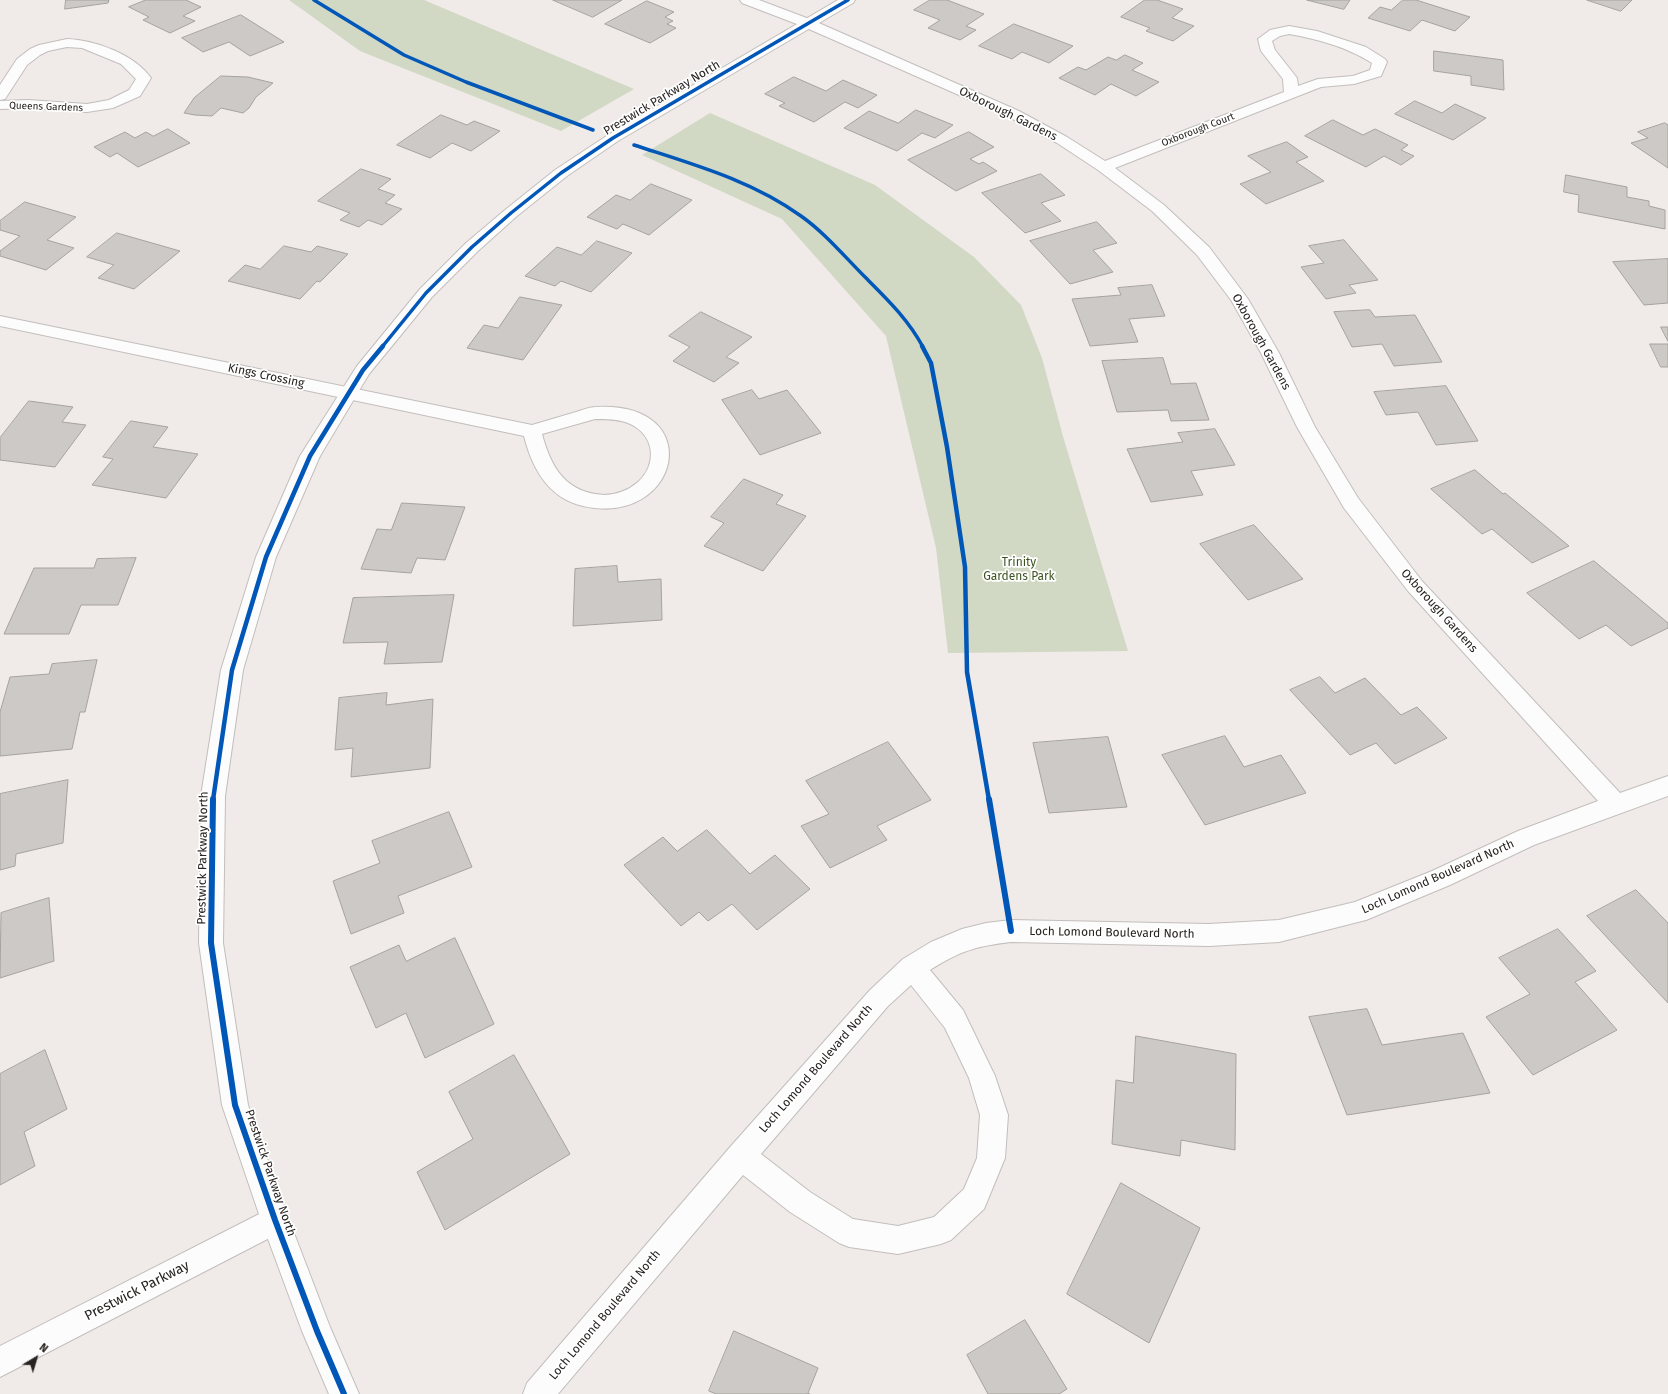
<!DOCTYPE html>
<html>
<head>
<meta charset="utf-8">
<style>
  body { margin:0 }
  #map { position:relative; width:1668px; height:1394px; overflow:hidden; background:#f0ebe8; font-family:"Fira Sans",sans-serif }
  canvas { display:block }
  .north { position:absolute; left:16px; top:1338px; width:40px; height:40px; -webkit-text-stroke:3px #fff; paint-order:stroke; rotate:38deg; font-size:11px; font-weight:700; line-height:16px; text-align:center; color:#272321 }
  .north::after { content:''; display:block; margin:auto; width:14px; height:18px; background:#272321; clip-path:polygon(50% 0,100% 100%,50% 72%,0 100%) }
</style>
</head>
<body>
<div id="map">
<canvas width="1668" height="1394"></canvas>
<div class="north">N</div>
</div>
<script>
const ctx = document.querySelector('canvas').getContext('2d');
ctx.lineJoin = 'round';
function fill(path, color) {
  ctx.fillStyle = color;
  ctx.fill(path, 'evenodd');
}
function strokePath(path, color, width, dash) {
  ctx.strokeStyle = color;
  ctx.lineWidth = width;
  ctx.lineCap = dash ? 'butt' : 'round';
  ctx.setLineDash(dash || []);
  ctx.stroke(path);
}
function drawText(font, color, halo, rows, align = 'center') {
  ctx.font = font + ' "Fira Sans",sans-serif';
  ctx.lineWidth = 3.5;
  ctx.setLineDash([]);
  ctx.textBaseline = 'middle';
  ctx.strokeStyle = halo;
  ctx.fillStyle = color;
  for (const [text, x, y, turn = 0] of rows) {
    ctx.save();
    ctx.translate(x, y);
    ctx.rotate((+turn || 0) * Math.PI / 180);
    ctx.textAlign = isNaN(turn) ? turn : align;
    if (halo) ctx.strokeText(text, 0, 0);
    ctx.fillText(text, 0, 0);
    ctx.restore();
  }
}
const green = new Path2D(`
  M289,0H424L634,89L561,131L360,51Z
  M710,113L875,185L974,257L1021,305L1042,358L1064,440L1128,651L948,653L936,548L886,336L782,219L642,155Z`);
const building = new Path2D(`
  M66,0H109L108,3L65,9Z
  M146,0H186L201,7L183,16L195,21L170,33L143,20L149,17L129,7Z
  M553,0H622L593,17Z
  M930,0H947L984,14L966,26L976,30L960,40L928,28L940,20L914,10Z
  M1145,0H1157L1183,9L1172,18L1194,26L1173,41L1146,31L1150,28L1121,17Z
  M1307,0H1350L1344,9Z
  M1403,0H1416L1470,17L1455,31L1422,20L1410,31L1368,18L1380,7L1391,10Z
  M1587,0H1632L1621,11Z
  M647,1L674,12L665,17L673,21L667,24L676,28L650,43L605,24Z
  M241,15L284,42L250,56L229,42L203,52L182,38Z
  M1014,24L1073,46L1049,63L1022,52L1012,59L979,46Z
  M1434,51L1503,60L1504,90L1471,85V76L1434,71Z
  M1125,55L1143,63L1132,70L1159,82L1136,96L1111,84L1095,95L1059,78L1078,67L1086,70L1108,57L1116,60Z
  M221,76L248,77L273,83L256,97L249,108L243,113L221,108L212,116L195,115L184,113L194,98Z
  M794,77L826,91L843,80L877,95L858,108L845,102L814,122L779,106L785,103L765,94Z
  M1415,101L1442,113L1455,104L1486,118L1453,140L1395,114Z
  M916,110L953,125L935,138L922,133L897,151L844,128L869,111L898,123Z
  M441,115L467,125L474,121L500,131L471,151L452,143L430,158L397,145Z
  M1333,120L1363,135L1375,129L1408,145L1401,150L1414,156L1401,165L1384,156L1366,167L1305,136Z
  M1665,123L1668,125V168L1631,143L1648,138L1638,132Z
  M168,129L190,143L138,167L117,153L110,157L94,147L125,132L135,138L146,132L153,136Z
  M969,132L994,147L970,159L979,164L983,162L997,171L956,191L908,160Z
  M1287,142L1308,157L1296,162L1324,181L1266,204L1240,184L1271,172L1248,156Z
  M361,169L391,179L378,189L395,195L385,203L402,209L382,225L368,220L359,227L340,220L350,213L318,201Z
  M1041,174L1065,195L1041,203L1061,221L1025,233L982,193Z
  M1566,175L1627,187V197L1649,201V206L1665,210V229L1578,212L1579,195L1564,192Z
  M651,184L692,200L649,235L623,224L617,229L587,217L616,195L630,200Z
  M25,202L76,217L47,240L74,248L46,270L0,256V251L20,236L0,230V221Z
  M1097,222L1117,243L1093,250L1113,272L1070,284L1030,241Z
  M117,233L180,251L134,289L98,278L114,265L87,257Z
  M1344,240L1378,280L1349,285L1356,293L1326,299L1301,267L1324,263L1309,246Z
  M597,241L632,253L591,292L561,281L555,286L525,276L557,247L581,255Z
  M284,246L311,252L317,246L348,254L320,282L317,281L300,299L228,281L245,265L260,269Z
  M1668,259V303L1644,305L1613,262Z
  M1152,285L1165,316L1129,319L1138,342L1090,346L1072,299L1121,295L1118,288Z
  M520,297L562,305L523,360L467,348L484,325L498,328Z
  M1370,310L1375,317L1415,315L1442,362L1394,366L1382,344L1352,347L1334,312Z
  M701,312L752,337L726,357L739,363L714,382L673,361L690,347L669,336Z
  M1661,327H1668V341Z
  M1650,344H1668V367H1661Z
  M1163,358L1171,384L1196,383L1209,420L1171,421L1168,410L1117,412L1102,361Z
  M1446,386L1478,441L1436,445L1418,412L1386,415L1374,392Z
  M752,390L759,399L787,390L821,433L760,455L722,400Z
  M29,401L73,407L62,422L86,425L55,467L0,460V438Z
  M131,421L168,427L153,447L198,454L166,498L92,485L113,459L103,457Z
  M1215,429L1235,465L1191,471L1203,495L1151,502L1127,449L1183,442L1178,433Z
  M1475,470L1503,494L1505,493L1569,546L1532,563L1492,529L1482,534L1431,489Z
  M744,479L783,495L776,504L806,516L763,571L704,546L724,523L711,517Z
  M402,503L465,507L445,560L417,558L411,573L361,569L377,529L391,530Z
  M1254,525L1303,579L1248,600L1200,544Z
  M136,558L118,605H81L69,634H4L34,568H94L97,559Z
  M1594,561L1668,623V628L1631,646L1606,625L1579,639L1527,593Z
  M617,566L618,582L661,579L662,620L573,626L575,569Z
  M454,595L442,662L384,664L388,642L343,643L353,598Z
  M97,660L85,712H80L72,749L0,756V712L10,677L49,674L52,664Z
  M1320,677L1335,693L1365,678L1401,715L1417,707L1447,738L1395,764L1376,743L1350,755L1290,690Z
  M387,693L386,705L433,699L430,768L351,777L353,748L335,750L339,698Z
  M1225,736L1244,767L1281,755L1306,793L1205,825L1162,755Z
  M1108,737L1127,807L1049,813L1033,743Z
  M888,742L931,800L877,826L887,840L830,868L801,826L829,814L806,781Z
  M68,780L63,843L16,854L15,866L0,870V794Z
  M449,812L472,867L398,896L404,913L351,934L333,881L380,863L372,841Z
  M707,830L750,874L775,855L810,889L757,930L732,904L708,921L699,912L681,926L624,865L663,837L677,851Z
  M1636,890L1668,923V1003L1587,916Z
  M49,898L54,961L0,978L1,913Z
  M1558,929L1596,971L1575,982L1617,1030L1533,1075L1486,1017L1530,994L1499,958Z
  M455,938L494,1024L425,1058L406,1013L376,1028L350,967L399,945L406,961Z
  M1367,1009L1382,1045L1463,1033L1490,1093L1347,1115L1309,1017Z
  M1136,1036L1236,1054L1235,1150L1181,1140L1180,1156L1112,1144L1116,1080L1133,1083Z
  M45,1050L67,1109L24,1132L35,1166L0,1185V1074Z
  M514,1055L570,1154L445,1230L417,1172L473,1139L449,1092Z
  M1121,1183L1200,1228L1149,1343L1067,1294Z
  M1025,1320L1067,1389L1059,1394H988L967,1355Z
  M734,1331L818,1368L808,1393L810,1394H716L709,1391Z`);
const street = new Path2D(`
  M740,0H759L812,20L1019,111L1067,137L1105,161L1284,92L1283,79L1261,51L1258,39L1270,30L1289,26L1317,31L1366,47L1385,59L1387,62L1381,76L1354,84L1321,87L1115,168L1164,205L1209,247L1248,299L1279,353L1315,427L1358,498L1422,581L1620,793L1668,776V796L1534,845L1450,885L1366,920L1279,942L1209,946L1011,942C976,946 960,951 930,970L963,1010L995,1076L1008,1115L1005,1158L984,1209L951,1240L941,1244L898,1254L849,1247L839,1243L790,1212L743,1175L558,1394H523L527,1383L731,1146L870,990L903,959L931,942L962,929L986,923L1011,920L1209,924L1279,920L1355,902L1432,871L1518,831L1598,801L1408,591L1344,508L1297,427L1261,353L1231,300L1197,255L1152,211L1098,170L1057,143L1009,117L802,26L742,3ZM1289,34C1318,39 1347,47 1372,63L1370,70L1353,76L1318,79L1298,86L1297,78L1275,50L1272,41L1280,36ZM911,985L945,1028L969,1078L980,1115L977,1158L964,1189L934,1217L898,1226L853,1219L810,1192L761,1154L888,1006Z
  M67,39C95,40 134,54 151,78L140,96L113,108L87,112L28,108L0,109V101L28,100L87,104L109,100L129,90L136,79L121,64L82,48L67,47L48,51L40,55L27,65L5,99L0,100V85L17,59L30,49L39,45Z
  M0,316L532,425C547,421 561,416 576,412C582,410 590,407 596,407C709,401 680,528 583,506C548,498 532,468 524,436L0,326ZM595,419C606,419 618,419 628,423C655,434 658,464 638,482C629,490 616,495 604,495C566,493 551,468 542,434Z
  M275,1206L285,1210L289,1220L285,1230L0,1377V1346Z`);
const secondary = new Path2D(`
  M838,0H855L853,3L618,141L567,176L517,216L478,251L432,297L369,374L320,456L276,557L243,670L225,796L223,943L248,1105L289,1220L330,1327L359,1394H329L302,1331L261,1220L222,1105L199,943L201,796L221,670L256,557L300,456L357,366L420,289L466,243L505,210L555,170L608,135Z`);
const cyclewayFar2 = new Path2D(`
  M314,0L404,55L466,82L593,130
  M634,145C692,164 751,180 801,216C825,233 844,256 865,277C887,299 908,319 923,347
  M382,347L426,293L472,247L511,213L561,173L613,138L848,0`);
const cyclewayFar1 = new Path2D(`
  M922,346L931,363L947,447L965,567L967,672L989,800
  M213,800L232,670L266,557L310,456L363,370L383,346`);
const cycleway = new Path2D(`
  M213,799L211,943L235,1105L275,1220L317,1331L344,1394
  M989,799L1011,931`);
const farStreetnames = [
  ["Queens Gardens",46,107,2],
  ["Oxborough Court",1198,130,-21]
];
const streetNames = [
  ["Prestwick Parkway North",662,98,-31],
  ["Oxborough Gardens",1008,114,26],
  ["Oxborough Gardens",1261,342,61],
  ["Kings Crossing",266,376,12],
  ["Oxborough Gardens",1439,611,48],
  ["Prestwick Parkway North",203,858,-89],
  ["Loch Lomond Boulevard North",1438,877,-24],
  ["Loch Lomond Boulevard North",1112,933,1],
  ["Loch Lomond Boulevard North",816,1069,-49],
  ["Prestwick Parkway North",270,1173,71],
  ["Loch Lomond Boulevard North",605,1315,-50]
];
const parkNames = [
  ["Trinity",1019,563],
  ["Gardens Park",1019,577]
];
const nearStreetnames = [
  ["Prestwick Parkway",137,1291,-27]
];
fill(green, '#d1d8c4');
fill(building, '#cdc9c6');
strokePath(building, '#a6a29f', 1);
strokePath(street, '#c2bebc', 2);
strokePath(secondary, '#c2bebc', 2);
fill(street, '#fdfcfc');
fill(secondary, '#fdfcfc');
strokePath(cyclewayFar2, '#0057b8', 3.5);
strokePath(cyclewayFar1, '#0057b8', 4.5);
strokePath(cycleway, '#0057b8', 6);
drawText('10px', '#272321', '#fff', farStreetnames);
drawText('12px', '#272321', '#fff', streetNames);
drawText('12px', '#3c5320', '#fff', parkNames);
drawText('14px', '#272321', '#fff', nearStreetnames);
</script>
</body>
</html>
